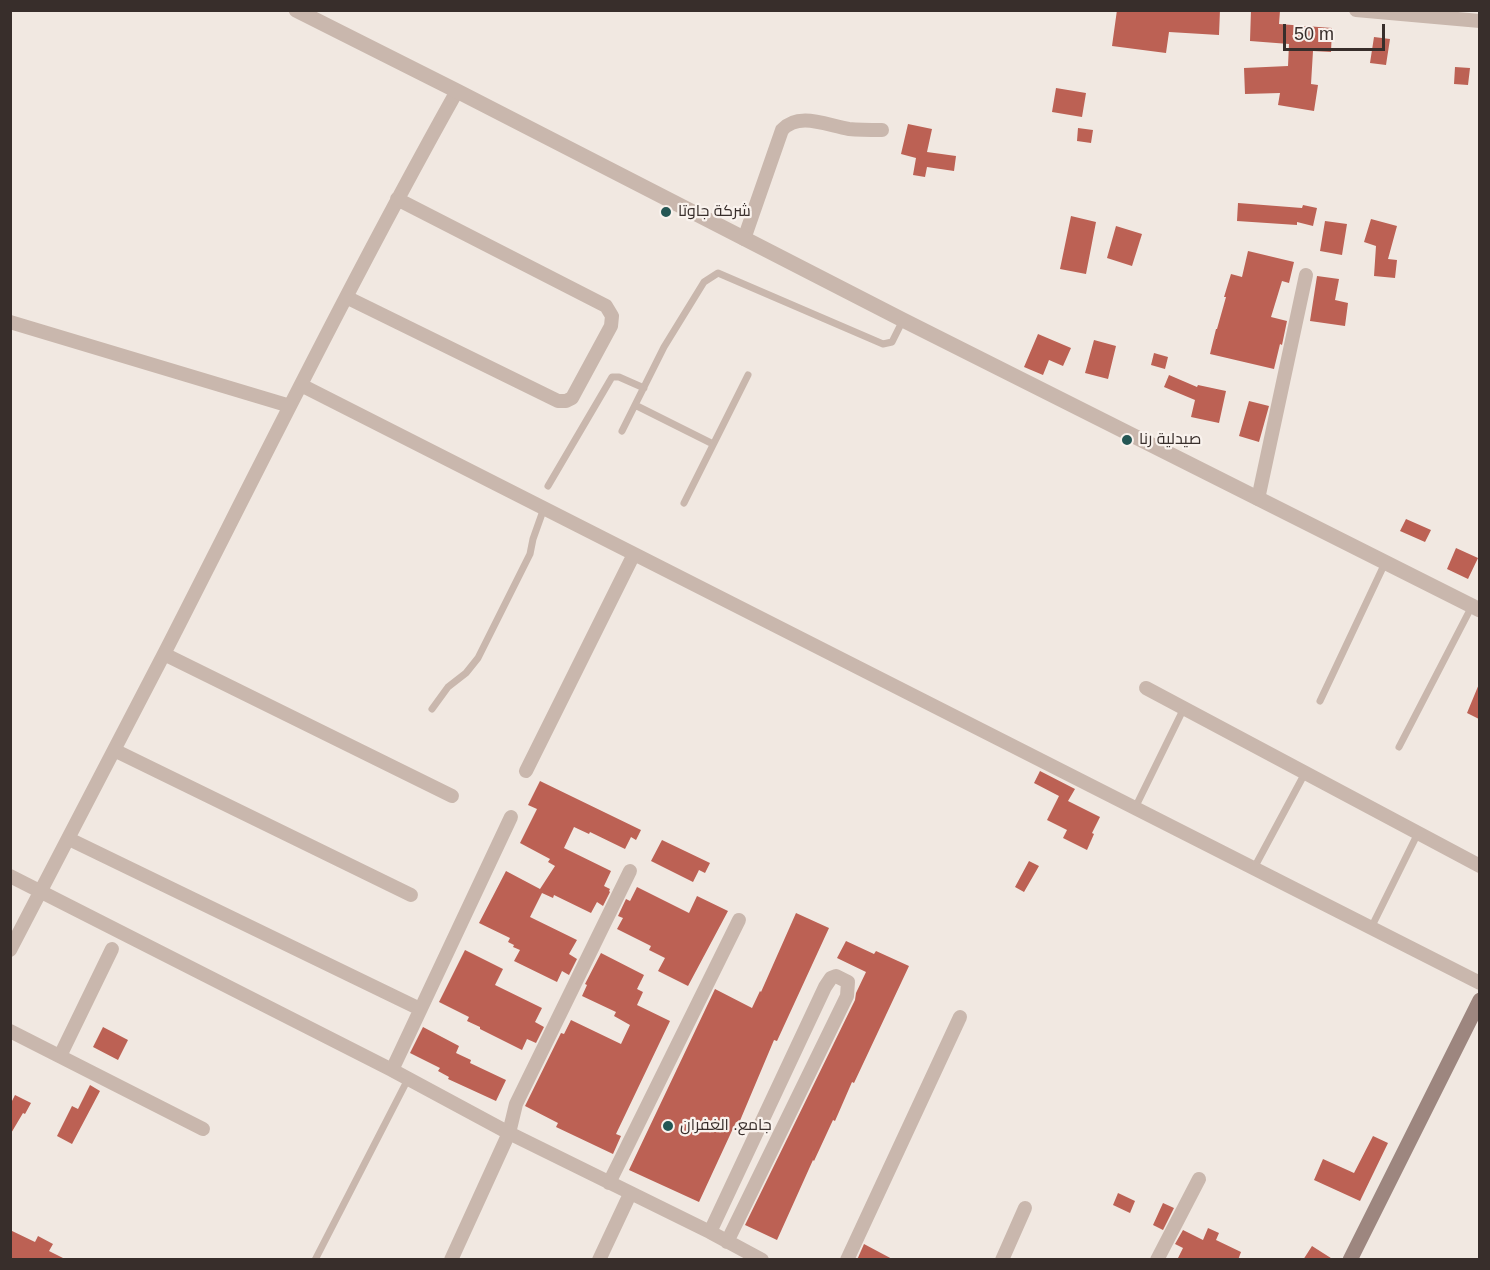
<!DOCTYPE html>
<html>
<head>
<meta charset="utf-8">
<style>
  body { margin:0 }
  #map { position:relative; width:1490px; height:1270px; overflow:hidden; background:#f1e8e1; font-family:Arial,sans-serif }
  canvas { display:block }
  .frame { position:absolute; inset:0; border:12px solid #382e2b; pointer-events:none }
  .scale { position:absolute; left:1283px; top:24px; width:102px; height:27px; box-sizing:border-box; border:3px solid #382e2b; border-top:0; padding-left:8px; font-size:18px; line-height:21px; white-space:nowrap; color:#382e2b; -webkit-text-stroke:4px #f9f2ed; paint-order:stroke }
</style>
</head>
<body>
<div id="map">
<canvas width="1490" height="1270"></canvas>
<div class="frame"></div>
<div class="scale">50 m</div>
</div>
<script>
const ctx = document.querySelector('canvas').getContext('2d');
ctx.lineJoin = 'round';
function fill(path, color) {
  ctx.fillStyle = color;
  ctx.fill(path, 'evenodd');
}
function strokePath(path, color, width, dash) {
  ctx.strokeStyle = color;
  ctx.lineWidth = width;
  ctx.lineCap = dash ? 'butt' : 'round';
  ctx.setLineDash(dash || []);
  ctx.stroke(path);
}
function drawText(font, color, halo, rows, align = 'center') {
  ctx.font = font + ' Arial,Cairo,sans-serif';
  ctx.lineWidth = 4.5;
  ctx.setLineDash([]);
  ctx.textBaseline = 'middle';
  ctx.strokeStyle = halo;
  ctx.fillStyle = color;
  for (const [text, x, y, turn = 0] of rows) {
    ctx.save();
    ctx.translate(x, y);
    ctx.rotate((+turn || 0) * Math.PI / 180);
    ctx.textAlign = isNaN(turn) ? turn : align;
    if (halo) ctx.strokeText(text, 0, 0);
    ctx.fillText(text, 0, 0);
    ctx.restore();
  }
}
const building = new Path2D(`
  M1117,10H1220L1219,35L1169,32L1166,53L1112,46Z
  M1251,10L1280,11L1279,24L1332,28L1331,52L1313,51L1311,84L1318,85L1314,111L1278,105L1280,93L1245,94L1244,68L1288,66L1289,44L1250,41Z
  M1374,37L1390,39L1386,65L1370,63Z
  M1455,67L1470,68L1468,85L1454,84Z
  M1056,88L1086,93L1082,117L1052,112Z
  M908,124L932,129L927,152L956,156L954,171L927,167L925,177L913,175L916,158L901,154Z
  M1078,128L1093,130L1091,143L1077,141Z
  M1238,203L1302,208L1303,205L1317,208L1313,226L1297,222V225L1237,221Z
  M1071,216L1096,222L1086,274L1060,269Z
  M1371,219L1397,226L1388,259L1397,260L1395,278L1374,276L1376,246L1364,242Z
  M1325,221L1347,224L1342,255L1320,251Z
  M1116,226L1142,234L1132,266L1107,258Z
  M1248,251L1294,262L1289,283L1282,281L1271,317L1287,321L1282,345L1280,344L1274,369L1210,354L1216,329H1217L1226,297H1224L1231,274L1242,277Z
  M1317,276L1339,279L1335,300L1348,303L1345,326L1310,321Z
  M1038,334L1071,348L1063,366L1049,360L1043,375L1024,367Z
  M1094,340L1116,346L1108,379L1085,373Z
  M1154,353L1168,357L1165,369L1151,365Z
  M1169,375L1197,387L1198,385L1226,391L1219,423L1191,417L1195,400L1164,387Z
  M1249,401L1269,406L1259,442L1239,436Z
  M1406,519L1431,530L1425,542L1400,531Z
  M1456,548L1478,558L1468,579L1447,569Z
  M1479,684V719L1467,713Z
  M1040,771L1075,789L1068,801L1100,817L1092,833L1094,834L1087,850L1063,838L1067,830L1047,820L1059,796L1034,783Z
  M540,781L641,830L636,840L631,837L625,849L590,832L589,834L574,827L564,848L611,871L604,886L610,889L609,891L610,892L603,906L597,902L591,913L554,895L553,898L542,893L530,917L577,940L569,954L577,959L569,975L562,971L557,982L514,961L520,950L513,947L514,945L508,942L510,938L479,923L506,871L540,889L555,866L548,862L550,859L520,843L537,809L528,805Z
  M662,840L710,863L705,873L699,870L693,882L651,861Z
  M1029,861L1039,866L1024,892L1015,887Z
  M637,887L689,913L697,896L728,911L688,986L658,971L665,958L649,950L651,946L617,929L623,918L618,916L626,899L630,901Z
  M796,913L829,928L777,1041L774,1040L739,1123L736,1122L699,1202L629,1170L715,989L752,1008L760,991L761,992Z
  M846,941L874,954L876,951L909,966L854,1083L852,1082L835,1121L833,1120L814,1161L813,1160L777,1240L745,1225L855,1000L856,993L866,972L837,958Z
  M465,950L503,969L495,985L542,1008L535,1022L544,1027L536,1043L527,1039L522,1050L480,1029V1027L467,1021L469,1017L439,1002Z
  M601,953L644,975L637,989L643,992L637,1005L670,1021L616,1134L621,1136L613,1154L556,1127L558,1123L525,1106L561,1033L564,1034L571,1020L621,1044L630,1025L614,1016L616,1012L582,996L587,985L585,984Z
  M103,1027L128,1040L118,1060L93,1047Z
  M423,1027L459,1046L456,1053L471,1060L470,1063L506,1080L496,1101L448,1079L449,1077L438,1071L440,1068L410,1053Z
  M90,1085L100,1091L72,1144L57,1136L72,1106L78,1109Z
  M15,1095L31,1103L25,1114L23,1113L10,1135V1105Z
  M1373,1136L1388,1143L1360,1201L1314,1180L1323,1159L1354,1173Z
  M1118,1193L1135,1201L1130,1213L1113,1205Z
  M1163,1203L1174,1208L1163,1230L1153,1225Z
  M1208,1228L1219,1233L1216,1240L1241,1252L1238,1260H1177L1183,1248L1175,1244L1183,1230L1203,1240Z
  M10,1230L35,1242L38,1236L53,1244L49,1251L67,1260H10Z
  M864,1244L894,1260H857Z
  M1312,1246L1334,1260H1303Z`);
const service = new Path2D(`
  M635,405L713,444
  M622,431L664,347L704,282L718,273L883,344L892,342L903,320
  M548,486L612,377H619L644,388
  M684,503L748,375
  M1320,701L1385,563
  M432,709L448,687L466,673L478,658L530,554L533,539L544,508
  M1399,747L1472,606
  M1135,808L1184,708
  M1254,868L1305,773
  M1371,928L1418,833
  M315,1260L408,1079`);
const minor = new Path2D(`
  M1356,10L1480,21
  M744,239L782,130C799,111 828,126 849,129C860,130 871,130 882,130
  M346,297L558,401H566L572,398L611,326L612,316L606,306L397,199
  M10,322L290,406
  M301,385L1480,983
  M1258,499L1306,275
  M164,654L452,796
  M1146,688L1480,866
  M114,750L411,895
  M526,771L634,554
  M69,839L420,1009
  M10,876L392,1070L509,1133L710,1232L762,1260
  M10,950C62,851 114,752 165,652C261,464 354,275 457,91
  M10,1031L203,1129
  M60,1056L112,949
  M392,1070L511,817
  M609,1183L739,920
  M710,1232L825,987L831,978L836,976L848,982L847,996L727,1242
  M451,1260L509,1133L516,1104L630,871
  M599,1260L630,1194
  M847,1260L960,1017
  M1002,1260L1025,1208
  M1157,1260L1199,1179`);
const tertiary = new Path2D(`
  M296,10L457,91L903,320L1480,610`);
const secondary = new Path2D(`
  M1350,1260L1480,1000`);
const markers = [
  [666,212,6,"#245654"],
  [1127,440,6,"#245654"],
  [668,1126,6,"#245654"]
];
const poiNames = [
  ["شركة جاوتا",678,212],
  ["صيدلية رنا",1139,440],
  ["جامع. الغفران",680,1126]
];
fill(building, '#bc6154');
strokePath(service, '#c9b7ad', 7);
strokePath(minor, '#c9b7ad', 14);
strokePath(tertiary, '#c9b7ad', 15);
strokePath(secondary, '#9d867f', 15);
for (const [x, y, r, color] of markers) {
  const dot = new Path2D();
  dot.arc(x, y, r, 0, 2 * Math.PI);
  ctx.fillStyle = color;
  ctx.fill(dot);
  strokePath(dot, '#f9f2ed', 2);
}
drawText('16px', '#382e2b', '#f9f2ed', poiNames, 'left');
</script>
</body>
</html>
